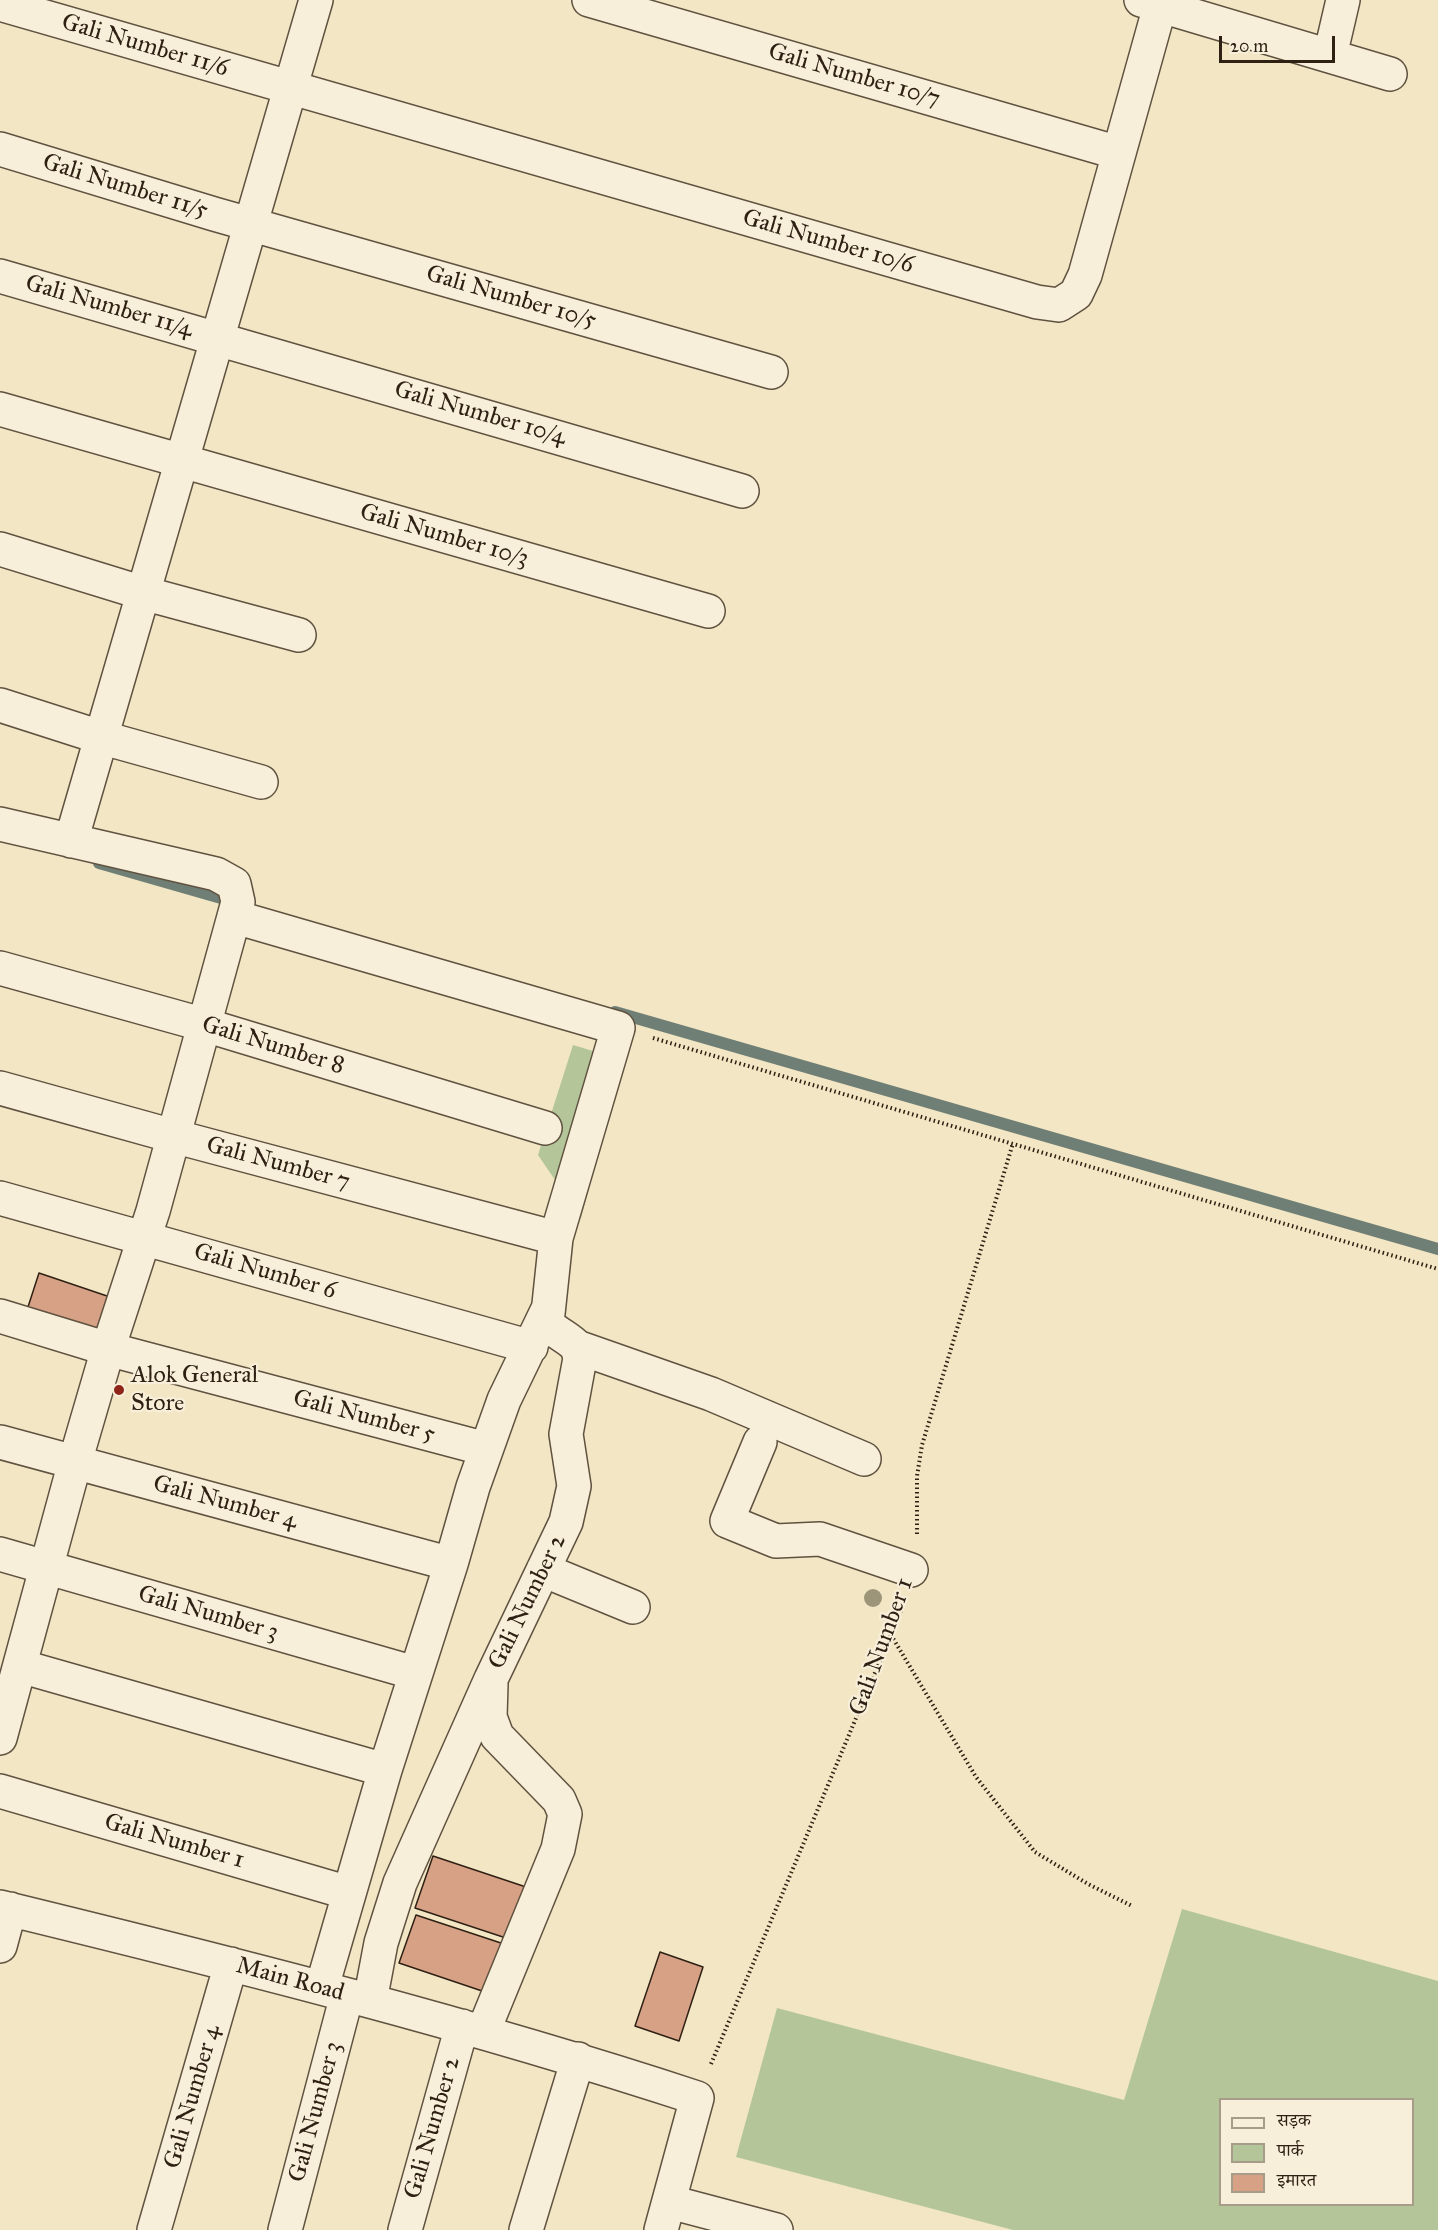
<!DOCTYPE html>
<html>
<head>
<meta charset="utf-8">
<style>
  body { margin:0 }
  #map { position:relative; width:1438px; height:2230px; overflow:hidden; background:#f2e6c4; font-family:"IM FELL Great Primer","Noto Serif Devanagari",serif }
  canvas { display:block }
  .legend { position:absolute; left:1219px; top:2098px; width:195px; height:108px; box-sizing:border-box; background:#f7efd9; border:2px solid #a79c8a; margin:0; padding:8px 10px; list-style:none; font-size:18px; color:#2f2014 }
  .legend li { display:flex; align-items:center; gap:12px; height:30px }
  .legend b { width:30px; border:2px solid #a79c8a }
  .scale { position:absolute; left:1219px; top:36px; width:116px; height:27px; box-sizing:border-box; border:3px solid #2f2014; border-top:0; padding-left:8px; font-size:18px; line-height:21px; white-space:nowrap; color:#2f2014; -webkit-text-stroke:4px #f7efd9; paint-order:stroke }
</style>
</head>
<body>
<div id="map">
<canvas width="1438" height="2230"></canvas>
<ul class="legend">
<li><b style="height:8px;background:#f7efd9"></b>सड़क</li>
<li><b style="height:16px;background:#b4c699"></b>पार्क</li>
<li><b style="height:16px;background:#d7a186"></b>इमारत</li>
</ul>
<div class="scale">20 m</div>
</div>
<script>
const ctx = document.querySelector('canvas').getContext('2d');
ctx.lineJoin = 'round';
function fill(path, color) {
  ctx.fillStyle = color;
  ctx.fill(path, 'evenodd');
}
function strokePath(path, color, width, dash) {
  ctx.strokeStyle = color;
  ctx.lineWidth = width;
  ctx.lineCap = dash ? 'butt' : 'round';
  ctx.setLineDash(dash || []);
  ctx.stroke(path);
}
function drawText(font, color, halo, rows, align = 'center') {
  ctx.font = font + ' "IM FELL Great Primer",serif';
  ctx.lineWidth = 4.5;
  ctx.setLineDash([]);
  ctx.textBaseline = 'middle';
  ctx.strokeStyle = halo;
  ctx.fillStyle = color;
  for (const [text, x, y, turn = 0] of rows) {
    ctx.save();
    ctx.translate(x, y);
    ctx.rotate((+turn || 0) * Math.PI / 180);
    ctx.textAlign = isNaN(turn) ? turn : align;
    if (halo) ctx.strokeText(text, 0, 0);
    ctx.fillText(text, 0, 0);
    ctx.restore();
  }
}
const green = new Path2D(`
  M573,1045L623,1060L581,1218L538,1155Z
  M1182,1909L1438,1981V2230H1013L736,2157L777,2008L1124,2100ZM1220,2100H1412V2204H1220Z`);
const stream = new Path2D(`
  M99,863L235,902
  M615,1012L1438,1249`);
const building = new Path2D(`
  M39,1273L110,1297L97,1334L27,1310Z
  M433,1856L529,1888L512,1940L415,1908Z
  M416,1915L507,1945L491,1994L399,1963Z
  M660,1952L703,1967L679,2041L635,2026Z`);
const path = new Path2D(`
  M653,1038L1438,1269
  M917,1534V1476L922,1445L1013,1143
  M891,1635L976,1777L1035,1852L1088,1884L1132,1906
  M711,2064L903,1606`);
const minor = new Path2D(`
  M589,0L1119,153
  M1141,0L1390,74
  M0,4L1037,302L1059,305L1076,294L1085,275L1160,6
  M1330,56L1343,0
  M0,149L214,214L771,372
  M0,276L742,491
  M0,409L708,611
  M0,549L143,593L299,635
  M0,705L100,737L261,782
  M0,824L216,874L234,884L238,902L153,1211L108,1349L75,1462L0,1738
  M71,841L316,0
  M235,917L618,1028L556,1238L547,1323C555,1333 568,1337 577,1347L711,1394L864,1459
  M0,968L205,1025L545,1128
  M0,1088L173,1136L556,1238
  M0,1198L531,1347
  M0,1316L108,1349L486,1449
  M0,1442L451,1564
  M760,1442L727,1521L776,1541L820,1539L911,1570
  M0,1554L415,1673
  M543,1570L633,1607
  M20,1666L385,1770
  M0,1791L349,1893
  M0,1907C234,1964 468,2023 697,2098L661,2230
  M0,1946L10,1909
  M322,1987L385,1770L451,1564L473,1487L504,1400L548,1309
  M370,2001L381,1943L400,1883L491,1679L566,1522L574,1486L566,1434L580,1358L577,1347
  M483,2032L558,1849L565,1814L559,1800L497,1736L490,1717L491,1684
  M670,2202L776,2230
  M154,2230L231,1964
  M285,2230L347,1995
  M405,2230L462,2026
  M526,2230L578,2059`);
const trees = [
  [873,1598]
];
const markers = [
  [119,1390,6,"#8f2418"]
];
const streetNames = [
  ["Gali Number 11/6",145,46,16],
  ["Gali Number 10/7",854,76,16],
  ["Gali Number 11/5",125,187,17],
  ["Gali Number 10/6",828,242,16],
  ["Gali Number 10/5",511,298,16],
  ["Gali Number 11/4",109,307,16],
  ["Gali Number 10/4",480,414,16],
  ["Gali Number 10/3",444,536,16],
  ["Gali Number 8",273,1046,17],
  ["Gali Number 7",278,1164,15],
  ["Gali Number 6",265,1272,16],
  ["Gali Number 5",364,1417,15],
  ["Gali Number 4",225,1503,15],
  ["Gali Number 2",528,1602,-64],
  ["Gali Number 3",208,1614,16],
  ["Gali Number 1",882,1647,-70],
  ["Gali Number 1",174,1842,16],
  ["Main Road",290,1980,15],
  ["Gali Number 4",193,2097,-74],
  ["Gali Number 3",316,2112,-75],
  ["Gali Number 2",433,2128,-74]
];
const poiNames = [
  ["Alok General",131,1376],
  ["Store",131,1404]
];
fill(green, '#b4c699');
strokePath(stream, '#707f75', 12);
fill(building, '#d7a186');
strokePath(building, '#2f2014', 1.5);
strokePath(minor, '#605240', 36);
strokePath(path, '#2f2014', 4, [1.5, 3]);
strokePath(minor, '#f7efd9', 33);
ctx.fillStyle = '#9d9579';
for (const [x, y] of trees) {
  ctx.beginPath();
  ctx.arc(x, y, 9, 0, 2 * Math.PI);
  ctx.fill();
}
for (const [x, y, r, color] of markers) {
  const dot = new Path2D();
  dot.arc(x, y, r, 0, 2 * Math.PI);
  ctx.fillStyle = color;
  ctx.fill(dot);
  strokePath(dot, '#f7efd9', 2);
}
drawText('24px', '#2f2014', '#f7efd9', streetNames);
drawText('24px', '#2f2014', '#f7efd9', poiNames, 'left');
</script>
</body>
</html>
